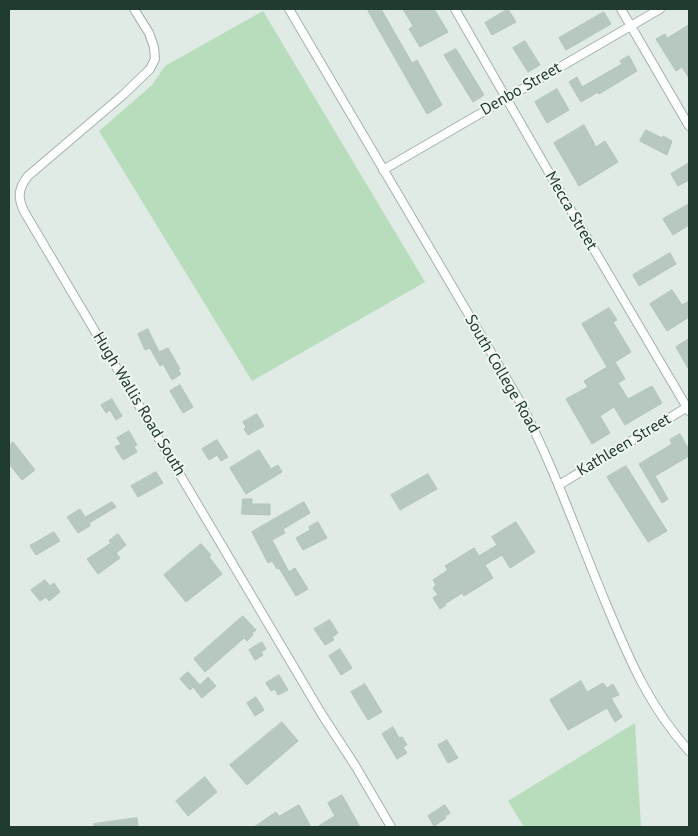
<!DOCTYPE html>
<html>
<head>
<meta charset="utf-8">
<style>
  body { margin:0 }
  #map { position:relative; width:698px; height:836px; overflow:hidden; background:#dfebe4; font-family:"PT Sans",sans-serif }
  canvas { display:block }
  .frame { position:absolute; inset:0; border:10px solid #203b30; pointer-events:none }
</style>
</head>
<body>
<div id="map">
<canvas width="698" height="836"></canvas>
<div class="frame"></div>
</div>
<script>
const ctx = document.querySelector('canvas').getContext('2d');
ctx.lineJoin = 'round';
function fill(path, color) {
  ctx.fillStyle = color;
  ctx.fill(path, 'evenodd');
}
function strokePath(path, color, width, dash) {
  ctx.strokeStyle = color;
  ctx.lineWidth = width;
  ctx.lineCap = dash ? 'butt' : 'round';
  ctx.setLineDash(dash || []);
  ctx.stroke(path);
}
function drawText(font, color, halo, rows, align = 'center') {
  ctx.font = font + ' "PT Sans",sans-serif';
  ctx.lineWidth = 4;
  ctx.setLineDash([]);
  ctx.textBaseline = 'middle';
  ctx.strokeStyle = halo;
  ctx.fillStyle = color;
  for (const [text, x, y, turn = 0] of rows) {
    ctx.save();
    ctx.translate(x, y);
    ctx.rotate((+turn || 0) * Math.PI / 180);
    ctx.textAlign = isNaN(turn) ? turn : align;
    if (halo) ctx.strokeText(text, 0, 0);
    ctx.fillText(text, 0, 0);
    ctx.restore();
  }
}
const green = new Path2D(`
  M263,11L425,282L252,381L99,131L152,85L165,66Z
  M635,723L641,827H524L508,801Z`);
const building = new Path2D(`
  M371,9H381L412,63L417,60L442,105L427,114L368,11Z
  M403,9H434L448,32L420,47L409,29L413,26Z
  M508,9L516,22L492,35L485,23Z
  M604,12L611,24L566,50L559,38Z
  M689,25V78L682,67L676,71L656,39L665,34L667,38Z
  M525,41L540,65L528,72L513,48Z
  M456,49L484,95L473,102L444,55Z
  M629,56L637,71L599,94L598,92L581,102L569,82L577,77L582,87L622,64L620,61Z
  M557,89L569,110L547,123L535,102Z
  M584,125L596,147L605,141L618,162L579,186L554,143Z
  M646,130L662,138L663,136L672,141L667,155L640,141Z
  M689,163V180L678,186L671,174Z
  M689,204V225L673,235L663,219Z
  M670,253L676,264L639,286L633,275Z
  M672,290L682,305L689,301V317L667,331L650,304Z
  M609,308L617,320L613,322L631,352L615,362L625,379L618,383L628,399L652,386L662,403L625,425L614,407L600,416L610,433L592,444L566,399L588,387L584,381L607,367L582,324Z
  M148,329L159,352L168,348L180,369L178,370L181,374L172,380L163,364L160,366L150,348L145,350L138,334Z
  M689,339V370L676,347Z
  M180,385L193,407L183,413L170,391Z
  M112,399L122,416L116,420L110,410L106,413L101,405Z
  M257,414L264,426L248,435L244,429L246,427L243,422Z
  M129,431L137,445L134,446L137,452L123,460L115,447L121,444L117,438Z
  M680,434L689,450V456L655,476L668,499L662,503L639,464L672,444L670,440Z
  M217,440L228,457L221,461L217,455L209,460L202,449Z
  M13,442L35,470L22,480L9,464V446Z
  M259,450L271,469L278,465L282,472L246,494L230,468Z
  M626,466L667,531L648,542L607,477Z
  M156,472L163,483L138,497L131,486Z
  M428,474L437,489L400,510L391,495Z
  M243,499H252V504H270V515L242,514Z
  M112,502L116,507L89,523L90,526L78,533L67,517L80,509L85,517Z
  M304,502L310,513L283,529L285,533L272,540L289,572L295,568L308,589L296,596L279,568L277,569L272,561L268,563L252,532Z
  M318,522L327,538L303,550L296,538L310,530L309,527Z
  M516,522L535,552L510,568L502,555L485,565L493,578L464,596L462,593L445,604L446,605L440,609L433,598L438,595L433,588L436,585L433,580L448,570L445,566L474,548L479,556L497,545L492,537Z
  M54,532L60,541L36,555L30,546Z
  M118,534L126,545L116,553L120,558L98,574L87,559L111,543L109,541Z
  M201,544L211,555L209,557L222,574L186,602L164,575Z
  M45,580L50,586L54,583L60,592L49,601L46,597L40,601L31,590Z
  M243,616L256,630L252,633L253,635L247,641L244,638L205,672L194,659Z
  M330,620L338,633L332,637L334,640L325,645L314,629Z
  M262,642L266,649L261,652L263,655L255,660L249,650Z
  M340,649L352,668L341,675L329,656Z
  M188,672L200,685L208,677L216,686L202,698L193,687L190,690L180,679Z
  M279,675L288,690L278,695L275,689L271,691L266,683Z
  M581,681L587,692L603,683L607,688L613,684L619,695L611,698L622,717L615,722L607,708L568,730L550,700Z
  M365,684L382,712L368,720L351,692Z
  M256,697L264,710L255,716L247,703Z
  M282,722L298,741L247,785L230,765Z
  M393,727L399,738L402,737L407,745L403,747L407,753L397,759L382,734Z
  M447,740L458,758L448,763L438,745Z
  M205,777L217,792L188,816L176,801Z
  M342,795L360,827H317L335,816L328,803Z
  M299,805L311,827H254L276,812L279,816Z
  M445,805L450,813L445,816L446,818L434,826L428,816Z
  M137,818L138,827H94V824Z`);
const minor = new Path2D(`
  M134,9L149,33L154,47L155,59L150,69L123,95L28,176C18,189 17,198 25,213L321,713L356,767L391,827
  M289,9L519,400C554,466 578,537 607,606C630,661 649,706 689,751
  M455,9L559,190L689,411
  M621,9L689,126
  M383,170L660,9
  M559,485L689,406`);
const streetNames = [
  ["Denbo Street",521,89,-30],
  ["Mecca Street",571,211,60],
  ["South College Road",502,374,60],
  ["Hugh Wallis Road South",139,404,59],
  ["Kathleen Street",624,445,-31]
];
fill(green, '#b7ddbc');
fill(building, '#b7c8bf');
strokePath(building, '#b1c4ba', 1);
strokePath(minor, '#a2b3aa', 10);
strokePath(minor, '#fff', 8);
drawText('16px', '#203b30', '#eff7f2', streetNames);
</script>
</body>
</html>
